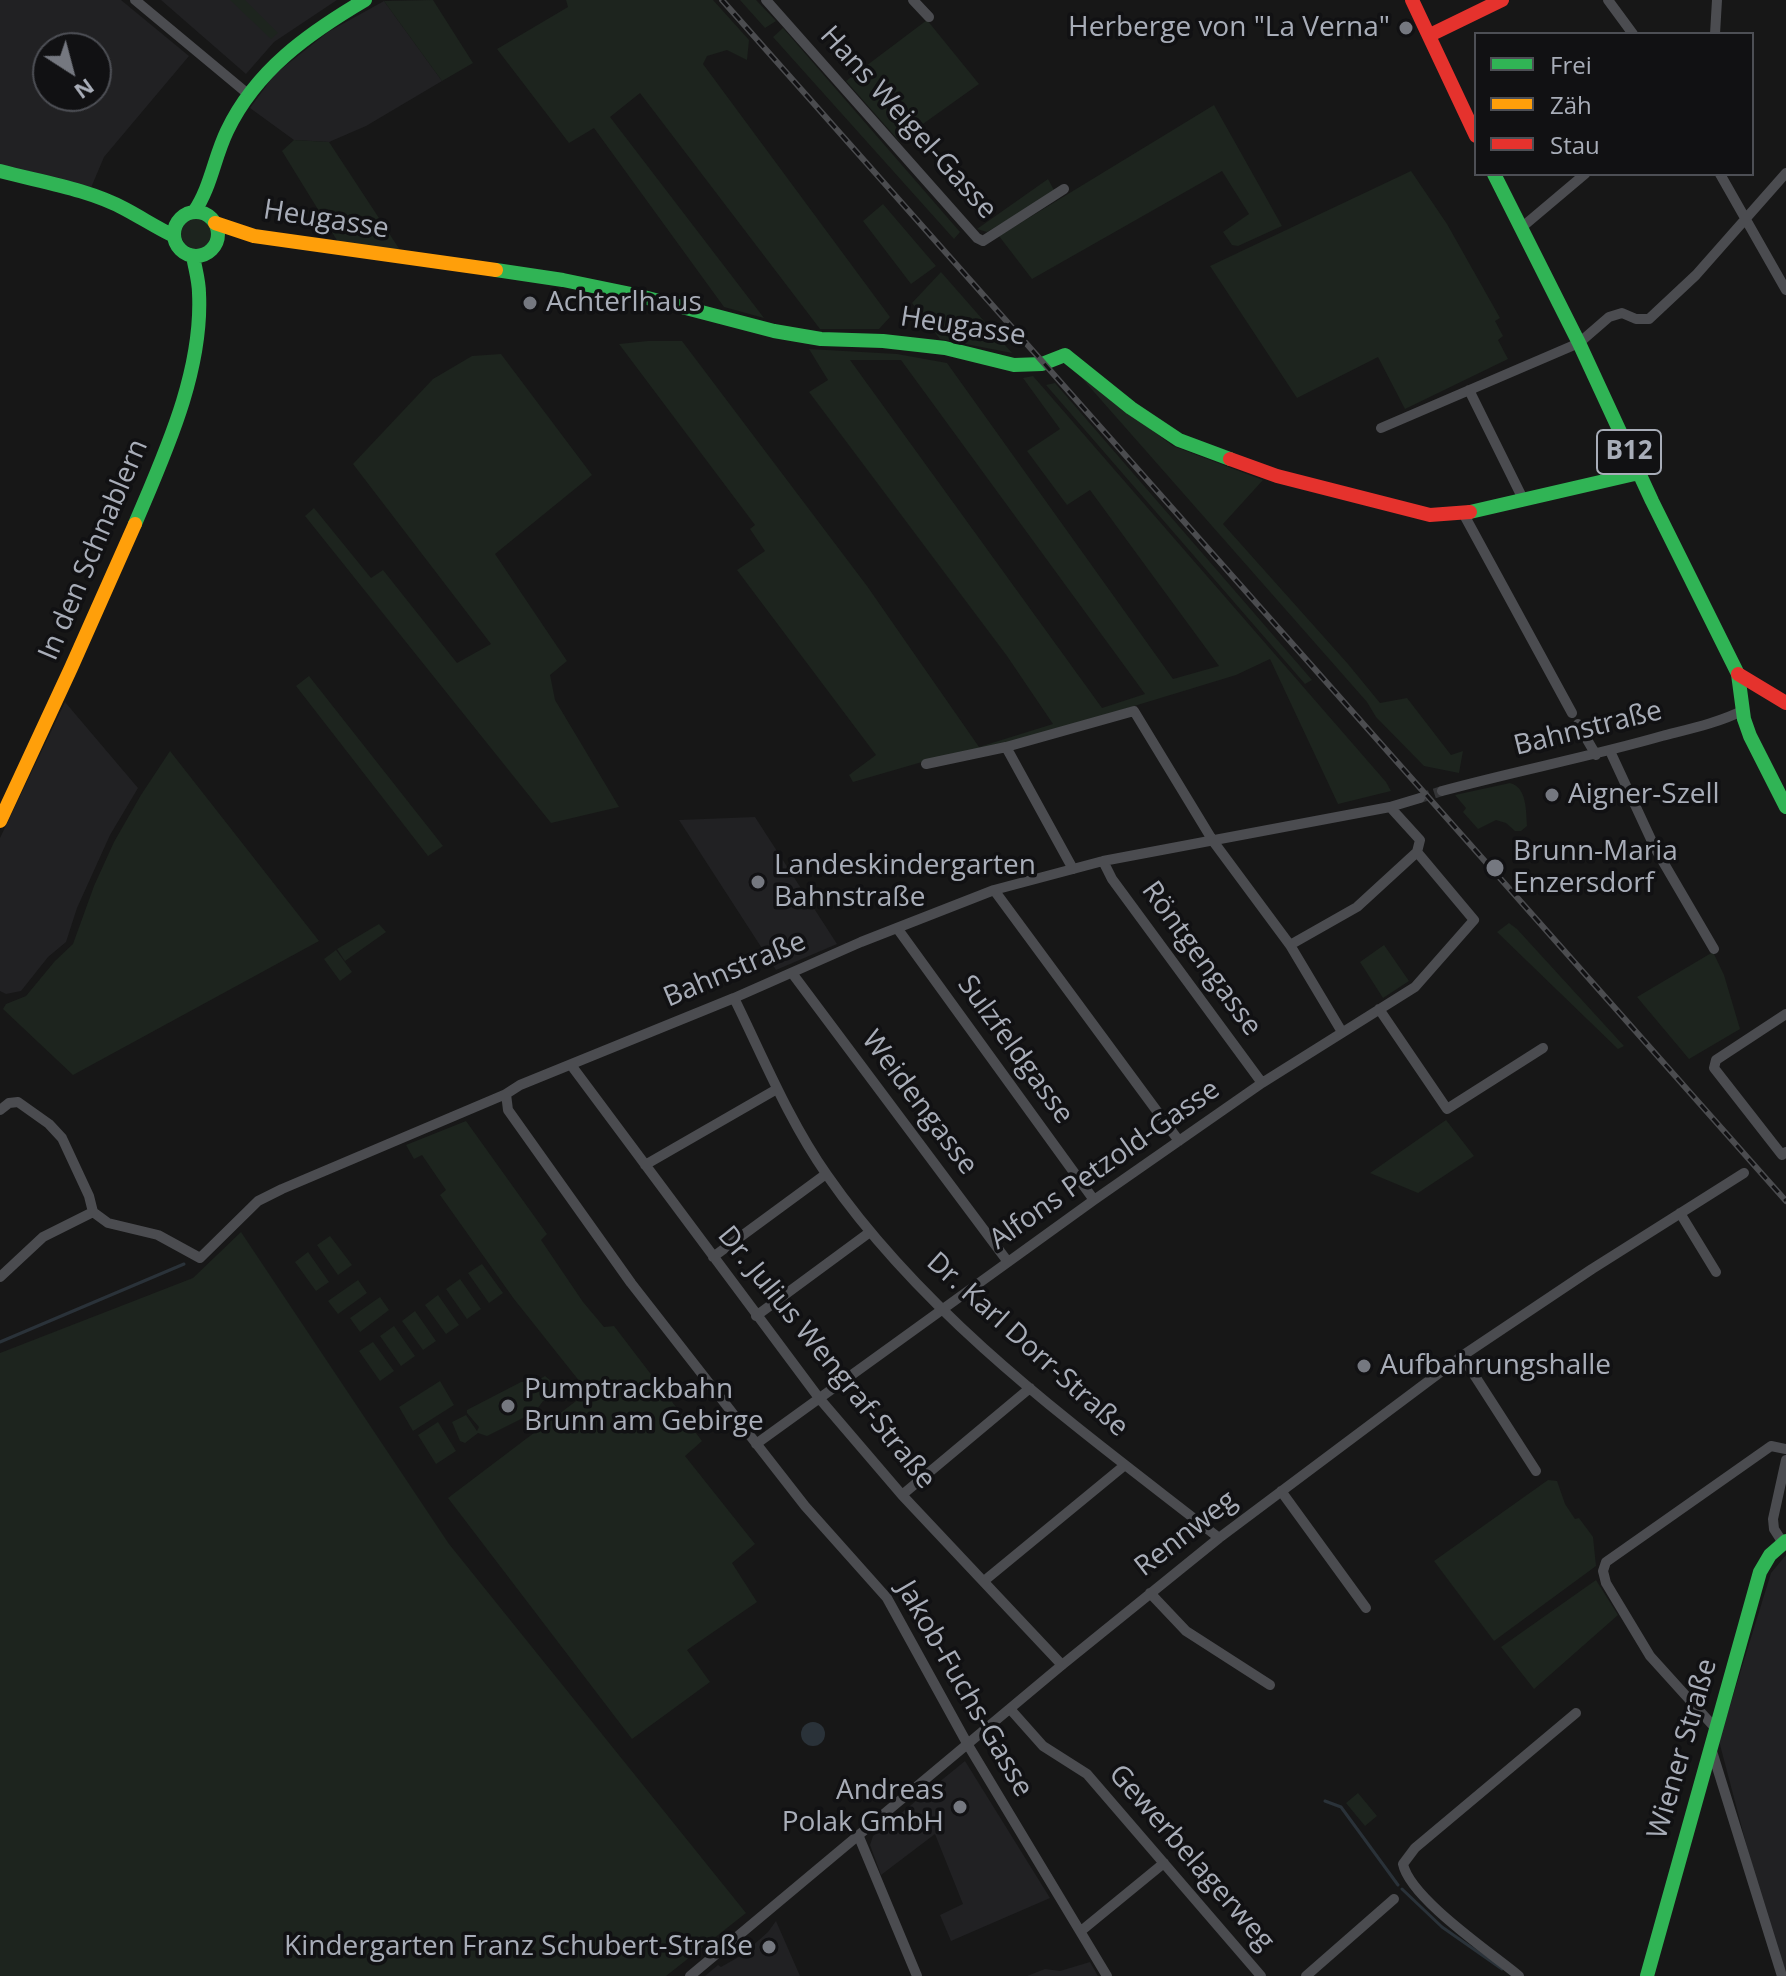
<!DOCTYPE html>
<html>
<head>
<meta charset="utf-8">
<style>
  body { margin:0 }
  #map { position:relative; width:1786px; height:1976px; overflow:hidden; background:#171717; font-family:"Open Sans",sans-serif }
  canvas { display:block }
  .legend { position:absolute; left:1474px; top:32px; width:280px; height:144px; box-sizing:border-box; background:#111113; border:2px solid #4d4f55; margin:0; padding:10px 14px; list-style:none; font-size:24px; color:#a8adb8 }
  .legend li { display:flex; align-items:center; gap:16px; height:40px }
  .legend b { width:40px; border:2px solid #4d4f55 }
  .north { position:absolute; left:32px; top:32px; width:80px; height:80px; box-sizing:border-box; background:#111113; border:2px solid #4d4f55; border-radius:50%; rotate:144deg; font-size:22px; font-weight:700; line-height:32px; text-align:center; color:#a8adb8 }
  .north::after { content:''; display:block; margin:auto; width:28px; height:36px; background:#757880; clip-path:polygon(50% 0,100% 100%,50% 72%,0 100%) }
</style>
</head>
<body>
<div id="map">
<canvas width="1786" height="1976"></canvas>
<ul class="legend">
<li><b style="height:10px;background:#30b455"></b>Frei</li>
<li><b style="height:10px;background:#ff9f0a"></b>Zäh</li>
<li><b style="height:10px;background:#e5322d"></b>Stau</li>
</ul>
<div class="north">N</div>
</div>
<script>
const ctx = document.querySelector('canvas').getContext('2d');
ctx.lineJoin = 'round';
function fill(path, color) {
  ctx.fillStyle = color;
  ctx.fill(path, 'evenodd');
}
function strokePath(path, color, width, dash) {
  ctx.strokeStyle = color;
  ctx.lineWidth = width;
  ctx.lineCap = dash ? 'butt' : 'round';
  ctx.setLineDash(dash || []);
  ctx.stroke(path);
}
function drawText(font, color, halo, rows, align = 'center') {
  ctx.font = font + ' "Open Sans",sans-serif';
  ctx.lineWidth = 7;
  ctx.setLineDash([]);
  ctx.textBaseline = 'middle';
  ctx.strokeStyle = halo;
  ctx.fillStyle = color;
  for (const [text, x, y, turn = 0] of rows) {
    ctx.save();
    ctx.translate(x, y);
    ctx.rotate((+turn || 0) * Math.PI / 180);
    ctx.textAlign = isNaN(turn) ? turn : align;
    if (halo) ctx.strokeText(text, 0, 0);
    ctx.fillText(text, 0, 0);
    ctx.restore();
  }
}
const built = new Path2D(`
  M0,0H121L189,56L104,157L90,190L0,165ZM48,48H96V96H48Z
  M161,0H337L274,42L246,74Z
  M384,1L442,81L366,126L329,142L294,140L250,108L275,74L328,32Z
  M65,702L138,788L110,835L77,908L66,942L48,957L21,991L6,994L0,991V838Z
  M755,817L837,944L776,970L679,820Z
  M1786,1555V1976H1781L1719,1741L1771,1573Z
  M965,1761L1050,1898L951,1941L940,1915L963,1904L935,1834L881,1875L870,1845L873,1836Z
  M776,1921L800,1976H705L718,1965L721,1967L742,1955L768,1932Z
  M1090,1962L1098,1976H1027L1045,1969L1060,1971Z`);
const green = new Path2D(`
  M230,0H245L278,33L271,39Z
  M433,0L473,63L442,81L384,1Z
  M566,0H713L749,40L747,60L727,50L707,56L703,64L890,317L879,329H820L640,93L610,117L764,318L724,307L594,128L569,143L497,49L568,7Z
  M740,0H756L776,21L765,28Z
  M927,20L979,84L899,141L846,81Z
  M783,28L960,232L954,239L773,37Z
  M1214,105L1282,226L1238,246L1232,245L1223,232L1249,214L1222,171L1032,279L999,236Z
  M294,140L329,142L400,250L338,242L282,151Z
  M1411,171L1447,224L1500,318L1495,321L1503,336L1498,340L1508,359L1405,409L1378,357L1297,398L1210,266Z
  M1048,179L1055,192L987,232L977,229Z
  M883,204L936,266L911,284L863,221Z
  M181 233a16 16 0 1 1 32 0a16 16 0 1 1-32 0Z
  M941,272L1012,353L940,339L912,303Z
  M648,341H682L867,586L979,747L1053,724L1007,656L809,392L828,380L809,349L897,354L947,363L1173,679L1219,666L1090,490L1067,505L1027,451L1060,429L1023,378L1033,376L1386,782L1391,791L1338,804L1270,659L1236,675L1003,746L922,762L853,782L849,775L876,755L737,570L765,551L750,529L755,525L619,344ZM850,360H901L1145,694L1102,708Z
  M501,354L592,475L495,554L567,661L550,675L555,700L619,807L551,823L305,516L314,508L371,578L383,570L457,663L491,644L353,464L433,379L472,356Z
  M1080,376L1173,446L1263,480L1223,524L1348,664L1380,703L1407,698L1451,755L1463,751L1459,773L1424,766L1376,717L1367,702Z
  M1055,383L1312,680L1305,684L1046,385Z
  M309,676L443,846L428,856L296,686Z
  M170,751L319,941L73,1075L3,1009L6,1004L26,996L55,961L73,944L94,886L114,842L141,795Z
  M1510,783C1527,787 1526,811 1527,826L1521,831H1515L1506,823L1496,820L1478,829L1463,812L1466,808L1455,795Z
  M1509,923L1517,929L1624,1046L1618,1049L1497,932Z
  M379,924L386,932L345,961L337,949Z
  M1384,945L1409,981L1383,998L1360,962Z
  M336,950L352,972L340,981L324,959Z
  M1713,952L1724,975L1740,1029L1689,1059L1637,997Z
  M1446,1120L1474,1156L1418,1193L1370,1173Z
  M466,1121L547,1234L541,1240L583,1302L604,1327L614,1326L702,1441L685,1456L755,1544L732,1563L757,1602L687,1650L710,1682L632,1739L448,1498L588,1392L514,1299L440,1195L446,1190L422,1155L414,1159L406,1145Z
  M241,1232L449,1544L746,1913L666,1976H0V1353L193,1278Z
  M330,1236L352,1265L338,1275L317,1245Z
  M308,1252L329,1282L316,1291L295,1262Z
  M482,1264L503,1293L489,1303L468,1273Z
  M460,1279L481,1309L467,1319L446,1289Z
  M358,1280L367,1293L338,1314L328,1301Z
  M438,1295L459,1325L446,1334L425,1305Z
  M380,1297L389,1310L360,1332L350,1318Z
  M415,1311L436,1341L423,1350L402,1321Z
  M394,1326L415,1356L401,1366L380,1336Z
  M373,1342L394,1371L380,1381L359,1351Z
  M545,1376L551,1381L556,1394L549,1401H543L535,1412L487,1436L478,1433L465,1443L460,1441L452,1422L466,1415L477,1431L479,1427L467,1413V1410L521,1382H535Z
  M440,1381L454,1405L413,1431L399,1407Z
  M438,1422L456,1451L436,1464L418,1435Z
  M1548,1480L1557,1481L1565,1504L1575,1519L1579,1518L1593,1537L1596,1566L1494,1641L1434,1561Z
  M1596,1580L1618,1615L1534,1689L1501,1647Z
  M1358,1793L1377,1816L1365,1826L1346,1803Z`);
const water = new Path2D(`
  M801 1734a12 12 0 1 1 24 0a12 12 0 1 1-24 0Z`);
const stream = new Path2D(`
  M0,1342L184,1264
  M1325,1801L1341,1807L1398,1885
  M1402,1889L1442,1927L1502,1969`);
const streetTunnel = new Path2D(`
  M1420,798L1442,791`);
const street = new Path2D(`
  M135,0L248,94
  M766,0L977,238L983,241L1064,189
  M913,0L929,17
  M1608,0L1633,34
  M1715,34L1717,0
  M1720,174L1786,290
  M1521,228L1585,174
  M1469,390L1524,501
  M1381,428L1579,343L1609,317L1622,313L1636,319H1649L1696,275L1786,173
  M1463,513L1572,713
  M1578,724L1596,755
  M1006,747L1073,869
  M1610,751L1655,848L1714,949
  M926,764L1006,747L1134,711L1213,841L1290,945L1342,1032
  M1442,791C1515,771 1589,757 1662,736C1689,729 1718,723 1744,710
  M1390,807L1420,840L1417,852
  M1103,861L1112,879L1262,1083
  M994,890L1179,1141
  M897,928L1094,1200
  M1290,945L1357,907L1417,852
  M792,973L1008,1262
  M734,998C763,1057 789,1121 827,1175C929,1322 1080,1429 1219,1538
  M1379,1009L1447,1109L1543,1048
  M1786,1014L1716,1060L1714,1068L1782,1155L1786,1152
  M571,1065L819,1398L902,1495L1062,1665
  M506,1094L508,1110L631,1283L805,1506L887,1598L968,1745L1107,1976
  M0,1110L9,1103L18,1102L49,1124L62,1138L89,1196L93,1212
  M645,1165L777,1089
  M93,1212L108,1223L158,1235L200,1258L258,1201L282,1189L506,1094L520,1085L734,998L861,942L994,890L1103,861L1390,807L1420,798
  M1680,1213L1716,1272
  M713,1257L826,1174
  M0,1277L43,1237L93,1212
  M756,1316L870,1232
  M1462,1356L1536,1471
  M756,1444L1094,1200L1262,1083L1415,987L1474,920L1417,852
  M1281,1491L1366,1608
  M902,1495L1030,1388
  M1783,1543L1774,1529L1773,1519L1786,1460
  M984,1581L1125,1465
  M1150,1593L1186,1631L1270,1685
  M1011,1710L1043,1746L1087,1774L1261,1976
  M1716,1729L1650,1656L1606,1583L1603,1571L1606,1562L1771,1446L1786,1449
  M1711,1748L1782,1976
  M859,1837L917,1976
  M1081,1931L1164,1863
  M690,1976L1062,1665L1219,1538L1462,1356L1592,1269L1744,1173
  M1306,1976L1394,1899
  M1519,1976C1490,1952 1410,1898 1403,1864L1415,1848L1576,1713`);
const fast = new Path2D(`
  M0,171C41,182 88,189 125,209C142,218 157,228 174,236
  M1494,174L1579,343L1652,501L1738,674L1744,719L1750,736L1786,807
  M174 234a22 22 0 1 1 44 0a22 22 0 1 1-44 0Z
  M194,212C211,187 214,158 227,131C256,70 309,33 365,0
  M496,270L563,280L636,295L774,331L821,339L883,341L945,348L1014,365L1042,364L1065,355L1131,408L1179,440L1230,459
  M1470,512L1639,473
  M135,524C165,453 203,372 199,293C199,281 195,268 193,256
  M1647,1976L1760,1572L1770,1555L1786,1541`);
const slow = new Path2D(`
  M215,223L254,236L496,270
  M0,821L71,668L135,524`);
const jam = new Path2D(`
  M1412,0L1476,136
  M1430,35L1502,0
  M1230,459L1277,476L1430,515L1470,512
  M1738,674L1786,703`);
const rail = new Path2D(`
  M722,0L1786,1201`);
const markers = [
  [1406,28,8,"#757880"],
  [530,303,8,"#757880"],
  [1552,795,8,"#757880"],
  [1495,868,10,"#757880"],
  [758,882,8,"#757880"],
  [1364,1366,8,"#757880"],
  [508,1406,8,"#757880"],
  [960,1807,8,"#757880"],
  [769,1947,8,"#757880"]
];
const shields = [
  [1629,452,64]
];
const shieldNames = [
  ["B12",1629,452]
];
const poiNames = [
  ["Herberge von \"La Verna\"",1390,28,"right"],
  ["Achterlhaus",546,303],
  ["Aigner-Szell",1568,795],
  ["Brunn-Maria",1513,852],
  ["Enzersdorf",1513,884],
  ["Landeskindergarten",774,866],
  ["Bahnstraße",774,898],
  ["Aufbahrungshalle",1380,1366],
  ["Pumptrackbahn",524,1390],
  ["Brunn am Gebirge",524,1422],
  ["Andreas",944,1791,"right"],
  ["Polak GmbH",944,1823,"right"],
  ["Kindergarten Franz Schubert-Straße",753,1947,"right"]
];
const streetNames = [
  ["Hans Weigel-Gasse",908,123,48],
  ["Heugasse",326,220,9],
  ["Heugasse",963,327,9],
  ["In den Schnablern",94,550,-67],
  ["Bahnstraße",1588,729,-14],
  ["Röntgengasse",1201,959,54],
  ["Bahnstraße",735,970,-23],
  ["Sulzfeldgasse",1015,1050,54],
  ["Weidengasse",919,1103,53],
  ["Alfons Petzold-Gasse",1105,1165,-35],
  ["Dr. Karl Dorr-Straße",1027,1345,42],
  ["Dr. Julius Wengraf-Straße",826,1358,51],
  ["Rennweg",1186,1534,-38],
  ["Jakob-Fuchs-Gasse",964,1689,60],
  ["Wiener Straße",1683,1749,-74],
  ["Gewerbelagerweg",1191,1858,49]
];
fill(built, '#212123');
fill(green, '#1d241e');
fill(water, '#2a3239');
strokePath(stream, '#2a3239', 3);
strokePath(streetTunnel, '#343537', 10, [10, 5]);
strokePath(street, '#4b4c50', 10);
strokePath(fast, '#30b455', 14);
strokePath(slow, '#ff9f0a', 14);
strokePath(jam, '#e5322d', 14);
strokePath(rail, '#4b4c4f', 6);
strokePath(rail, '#111113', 3, [9]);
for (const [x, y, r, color] of markers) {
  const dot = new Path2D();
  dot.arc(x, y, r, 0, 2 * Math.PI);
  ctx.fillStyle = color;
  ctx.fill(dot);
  strokePath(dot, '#111113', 3);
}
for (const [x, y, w] of shields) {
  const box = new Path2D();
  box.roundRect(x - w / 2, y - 22, w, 44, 6);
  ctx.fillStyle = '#111113';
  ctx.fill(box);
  strokePath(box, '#a8adb8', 2);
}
drawText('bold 26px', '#a8adb8', null, shieldNames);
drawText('28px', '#a8adb8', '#111113', poiNames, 'left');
drawText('28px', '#a8adb8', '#111113', streetNames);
</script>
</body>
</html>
